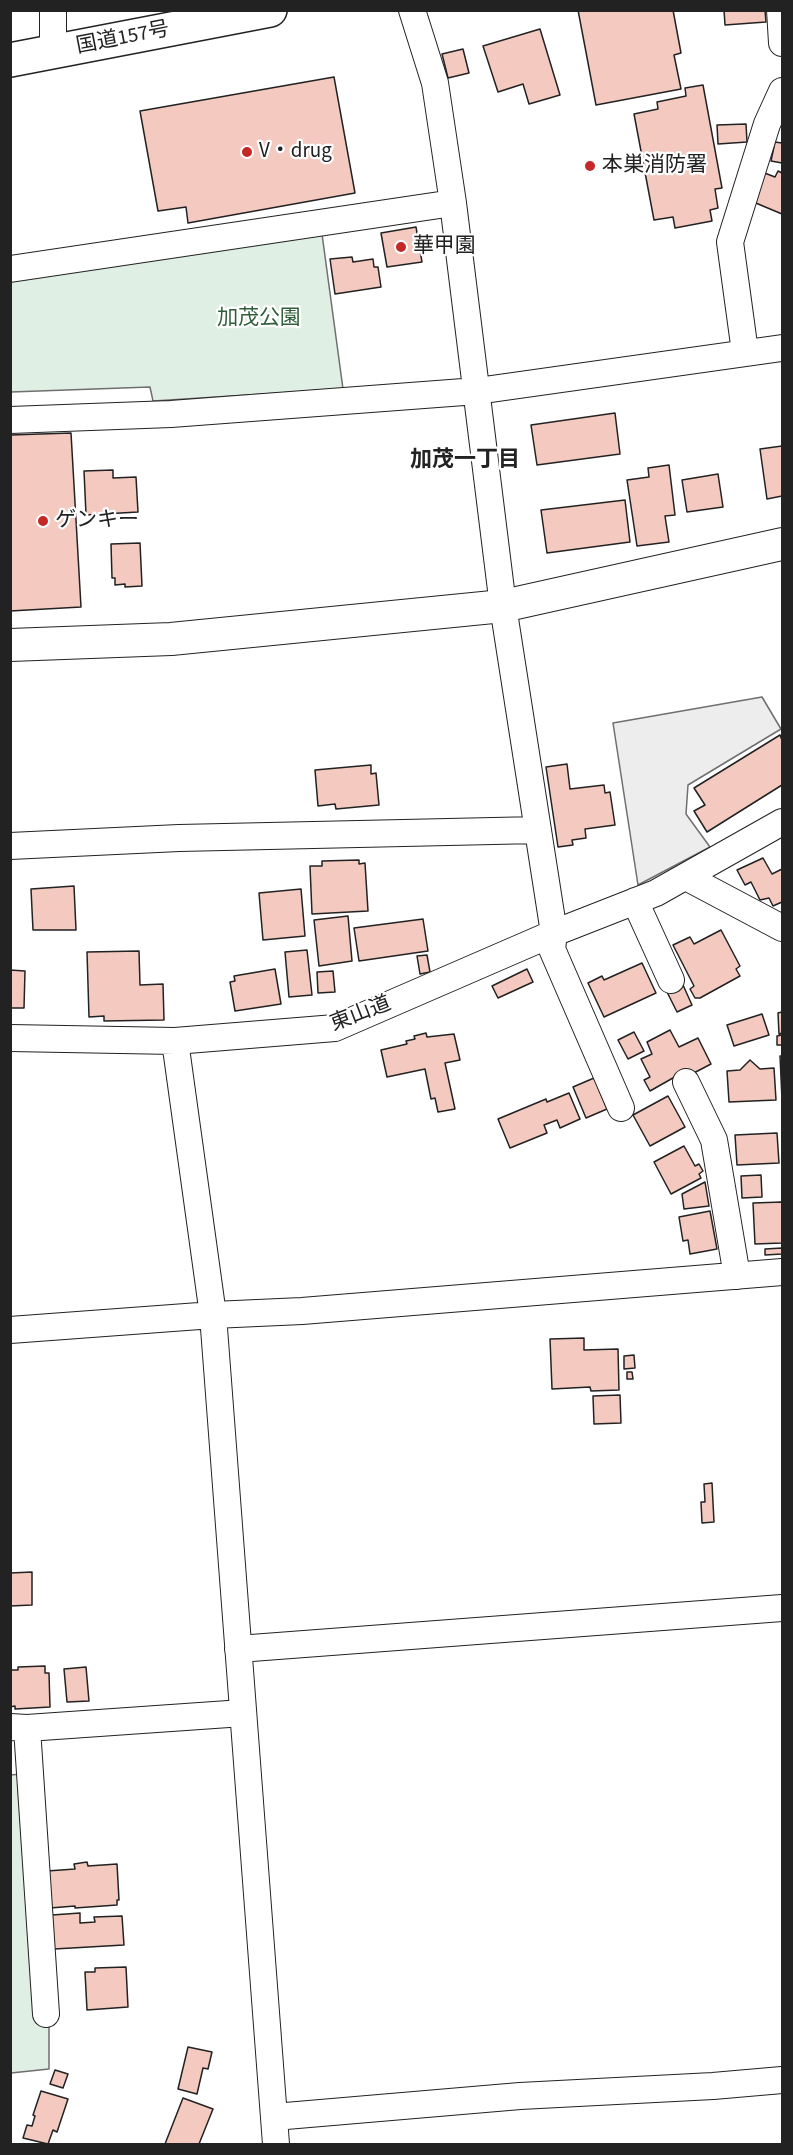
<!DOCTYPE html>
<html>
<head>
<meta charset="utf-8">
<style>
  body { margin:0 }
  #map { position:relative; width:793px; height:2155px; overflow:hidden; background:#fff; font-family:"Source Sans 3",sans-serif }
  canvas { display:block }
  .frame { position:absolute; inset:0; border:12px solid #222; pointer-events:none }
</style>
</head>
<body>
<div id="map">
<canvas width="793" height="2155"></canvas>
<div class="frame"></div>
</div>
<script>
const ctx = document.querySelector('canvas').getContext('2d');
ctx.lineJoin = 'round';
function fill(path, color) {
  ctx.fillStyle = color;
  ctx.fill(path, 'evenodd');
}
function strokePath(path, color, width, dash) {
  ctx.strokeStyle = color;
  ctx.lineWidth = width;
  ctx.lineCap = dash ? 'butt' : 'round';
  ctx.setLineDash(dash || []);
  ctx.stroke(path);
}
function drawText(font, color, halo, rows, align = 'center') {
  ctx.font = font + ' "Source Sans 3","Noto Sans JP",sans-serif';
  ctx.lineWidth = 4.5;
  ctx.setLineDash([]);
  ctx.textBaseline = 'middle';
  ctx.strokeStyle = halo;
  ctx.fillStyle = color;
  for (const [text, x, y, turn = 0] of rows) {
    ctx.save();
    ctx.translate(x, y);
    ctx.rotate((+turn || 0) * Math.PI / 180);
    ctx.textAlign = isNaN(turn) ? turn : align;
    if (halo) ctx.strokeText(text, 0, 0);
    ctx.fillText(text, 0, 0);
    ctx.restore();
  }
}
const green = new Path2D(`
  M322,234L343,389L153,401L150,387L11,392V281Z
  M22,1774L49,2026V2069L11,2073L10,1775Z`);
const parking = new Path2D(`
  M762,697L781,729L688,785L686,814L710,847L638,885L613,723Z`);
const building = new Path2D(`
  M578,10H673L681,53L674,55L681,89L596,105Z
  M724,10H765L766,22L725,25Z
  M540,29L560,95L529,104L523,84L498,92L483,46Z
  M463,49L469,73L448,78L442,54Z
  M334,77L355,193L188,223L186,207L158,211L140,111Z
  M703,85L722,188L715,189L718,208L710,210L712,221L675,228L673,217L654,220L634,114L658,109L657,102L686,96L685,88Z
  M746,124L747,142L718,144L717,125Z
  M775,142L782,143V163L771,161Z
  M778,171L782,173V214L751,201L762,172L775,177Z
  M416,227L422,262L387,267L381,233Z
  M352,257L353,262L373,259L374,267H378L381,287L335,294L330,259Z
  M615,413L620,454L537,465L531,425Z
  M71,433L81,607L10,611V435Z
  M782,446V496L767,499L760,449Z
  M669,465L675,515L665,516L669,542L637,546L627,480L649,477L648,468Z
  M113,470V478L136,477L138,512L86,515L84,471Z
  M718,474L723,507L687,512L682,480Z
  M625,500L630,542L547,553L541,510Z
  M140,543L142,586L125,587V584L115,585V578H112L111,544Z
  M780,735L782,740V785L707,832L694,811L705,805L694,788Z
  M567,764L570,789L604,785L605,793L610,792L615,825L585,829L586,838L572,840L573,845L558,847L546,767Z
  M371,765V774L376,773L379,805L336,809L335,804L318,806L315,770Z
  M763,858L772,874L782,869V902L773,906L769,898L760,900L751,882L745,885L737,870Z
  M359,860V864L365,863L368,911L312,914L310,866H322V861Z
  M74,886L76,930H33L31,889Z
  M301,889L305,936L263,940L259,893Z
  M348,916L352,961L319,966L314,920Z
  M423,919L428,951L359,961L354,928Z
  M721,930L740,966L736,969L740,976L700,998H695L690,989L694,986L673,945L690,937L694,944Z
  M307,950L312,995L289,997L285,952Z
  M139,951L140,985L163,984L164,1020L104,1021V1016L89,1017L87,952Z
  M427,955L430,972L420,974L417,956Z
  M642,963L656,993L604,1017L588,983L602,976L604,980Z
  M275,969L281,1004L235,1011L230,982L235,981L234,976Z
  M527,969L533,982L498,998L492,986Z
  M10,970L25,971L24,1008H10Z
  M333,971L335,992L318,993L317,972Z
  M683,985L692,1005L677,1012L667,992Z
  M782,1012V1033L779,1034L778,1013Z
  M762,1014L769,1035L734,1046L727,1025Z
  M670,1030L679,1047L698,1038L711,1064L690,1075L687,1070L650,1091L644,1080L650,1077L641,1059L652,1054L647,1042Z
  M634,1032L644,1051L628,1059L618,1040Z
  M426,1033L427,1037L454,1034L460,1060L445,1063L455,1109L438,1112L435,1098L431,1099L425,1069L387,1077L381,1050L407,1044L406,1041L415,1039L414,1036Z
  M782,1035V1045H777V1036Z
  M780,1056H782V1100Z
  M750,1060L760,1069L774,1068L776,1100L729,1102L727,1071L740,1070Z
  M594,1078L607,1109L586,1118L573,1087Z
  M569,1093L580,1119L560,1128L557,1120L544,1125L547,1133L510,1148L498,1119L546,1099L547,1102Z
  M668,1096L685,1127L650,1146L633,1115Z
  M777,1133L779,1163L737,1165L735,1135Z
  M684,1146L695,1166L699,1164L703,1171L699,1174L701,1178L671,1194L654,1162Z
  M761,1175L762,1197L742,1198L741,1176Z
  M705,1182L709,1206L684,1209L682,1194Z
  M782,1202V1243L755,1244L753,1203Z
  M710,1211L717,1249L690,1254L688,1240L683,1241L679,1217Z
  M782,1248V1254L765,1255V1249Z
  M584,1338V1350L618,1349L619,1390L591,1391L590,1387L552,1389L550,1339Z
  M634,1355L635,1368L624,1369V1356Z
  M627,1372H632L633,1379H627Z
  M620,1395L621,1423L594,1424L593,1396Z
  M712,1483L714,1522L702,1523L701,1502H705L704,1484Z
  M32,1572V1605L10,1606V1573Z
  M45,1666V1673H49L50,1707L15,1709V1706L10,1707V1670H18V1667Z
  M86,1667L89,1701L67,1702L64,1669Z
  M87,1862L88,1866L117,1864L119,1900H117V1905L75,1908V1906L50,1908L47,1871L75,1869L74,1864Z
  M80,1913V1923L95,1922L94,1917L122,1916L124,1945L54,1949L52,1915Z
  M126,1967L128,2007L87,2010L85,1972H95V1968Z
  M188,2047L212,2052L208,2069L203,2068L197,2094L178,2089Z
  M55,2070L68,2074L63,2088L50,2084Z
  M41,2091L68,2099L57,2132L53,2130L48,2144L23,2138L27,2125L32,2126L35,2116L33,2115Z
  M183,2098L213,2109L199,2144H165Z`);
const minor = new Path2D(`
  M53,10V52
  M412,10L435,83L453,203L503,606L554,933L552,949L621,1108
  M780,10L782,43
  M10,269L453,203
  M745,352L730,242L767,124L782,91
  M10,420L171,414L477,391L782,348
  M10,846L179,838L538,830
  M686,877L782,928
  M635,901L671,980
  M10,1038L175,1041L335,1028L554,933L656,893L782,822
  M175,1041L213,1315L276,2144
  M686,1082L714,1140L737,1276
  M10,1330L213,1315L302,1311L782,1272
  M238,1649L782,1608
  M10,1727L27,1728L243,1713
  M27,1728L46,2014
  M274,2117L520,2096L713,2086L782,2080`);
const tertiary = new Path2D(`
  M10,645L171,639L503,606L782,544`);
const trunk = new Path2D(`
  M10,60L270,10`);
const markers = [
  [247,152,6,"#c62828"],
  [590,166,6,"#c62828"],
  [401,247,6,"#c62828"],
  [43,521,6,"#c62828"]
];
const streetNames = [
  ["国道157号",123,39,-11],
  ["東山道",361,1015,-21]
];
const poiNames = [
  ["V・drug",259,152],
  ["本巣消防署",602,166],
  ["華甲園",413,247],
  ["ゲンキー",55,521]
];
const parkNames = [
  ["加茂公園",259,319]
];
const neighbourhoodNames = [
  ["加茂一丁目",465,461]
];
fill(green, '#e0efe3');
strokePath(green, '#6f6f6f', 1.5);
fill(parking, '#ededed');
strokePath(parking, '#6f6f6f', 1.5);
fill(building, '#f3c9c0');
strokePath(building, '#222', 1.5);
strokePath(minor, '#222', 28);
strokePath(tertiary, '#222', 34);
strokePath(trunk, '#222', 36);
strokePath(minor, '#fff', 26);
strokePath(tertiary, '#fff', 32);
strokePath(trunk, '#fff', 33);
for (const [x, y, r, color] of markers) {
  const dot = new Path2D();
  dot.arc(x, y, r, 0, 2 * Math.PI);
  ctx.fillStyle = color;
  ctx.fill(dot);
  strokePath(dot, '#fff', 2);
}
drawText('21px', '#222', '#fff', streetNames);
drawText('21px', '#222', '#fff', poiNames, 'left');
drawText('21px', '#2f5e38', '#fff', parkNames);
drawText('bold 22px', '#222', '#fff', neighbourhoodNames);
</script>
</body>
</html>
